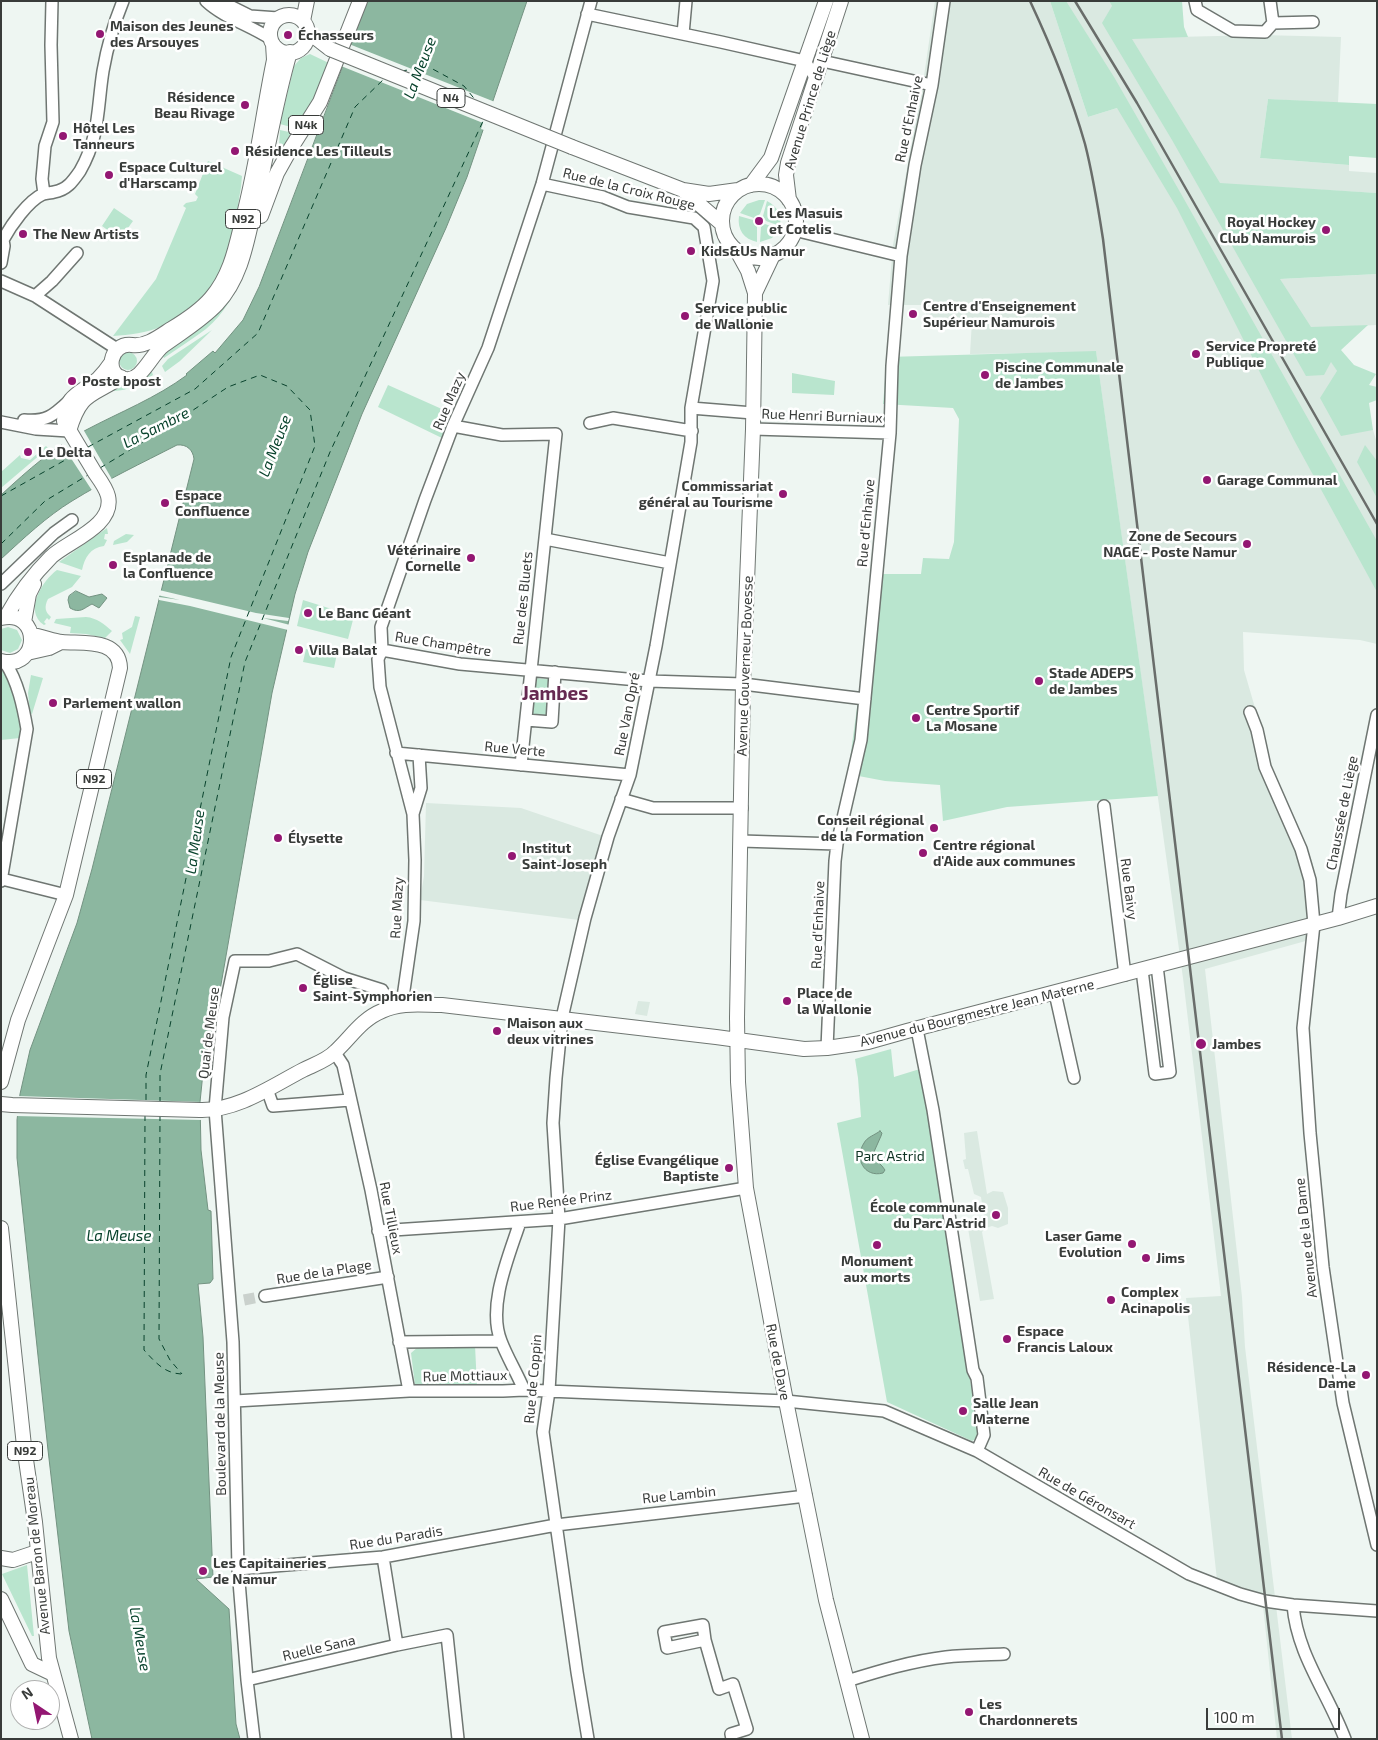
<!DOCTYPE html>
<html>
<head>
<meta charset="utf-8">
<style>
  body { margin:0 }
  #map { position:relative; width:1378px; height:1740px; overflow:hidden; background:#eef6f2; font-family:"Exo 2",sans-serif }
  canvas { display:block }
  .frame { position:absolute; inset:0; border:2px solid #393c3a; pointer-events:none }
  .north { position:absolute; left:10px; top:1680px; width:50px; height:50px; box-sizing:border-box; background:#fff; border:1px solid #b0b1b0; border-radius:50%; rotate:326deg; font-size:14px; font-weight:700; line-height:20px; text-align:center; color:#393c3a }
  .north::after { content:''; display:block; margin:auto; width:18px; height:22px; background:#931772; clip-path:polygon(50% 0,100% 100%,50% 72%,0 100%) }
  .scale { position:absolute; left:1206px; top:1708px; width:134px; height:22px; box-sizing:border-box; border:2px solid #393c3a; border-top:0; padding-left:6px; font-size:15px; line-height:18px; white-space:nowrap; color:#393c3a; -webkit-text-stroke:4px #fff; paint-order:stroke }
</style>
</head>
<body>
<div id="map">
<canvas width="1378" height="1740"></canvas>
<div class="frame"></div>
<div class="north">N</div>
<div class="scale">100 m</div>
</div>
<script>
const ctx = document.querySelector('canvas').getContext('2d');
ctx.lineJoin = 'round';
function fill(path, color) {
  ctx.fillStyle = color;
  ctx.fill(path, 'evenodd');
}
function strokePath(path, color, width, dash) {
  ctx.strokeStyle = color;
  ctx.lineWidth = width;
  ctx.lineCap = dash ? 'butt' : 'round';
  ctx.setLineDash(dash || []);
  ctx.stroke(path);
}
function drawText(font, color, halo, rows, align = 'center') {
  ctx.font = font + ' "Exo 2",sans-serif';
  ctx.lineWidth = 5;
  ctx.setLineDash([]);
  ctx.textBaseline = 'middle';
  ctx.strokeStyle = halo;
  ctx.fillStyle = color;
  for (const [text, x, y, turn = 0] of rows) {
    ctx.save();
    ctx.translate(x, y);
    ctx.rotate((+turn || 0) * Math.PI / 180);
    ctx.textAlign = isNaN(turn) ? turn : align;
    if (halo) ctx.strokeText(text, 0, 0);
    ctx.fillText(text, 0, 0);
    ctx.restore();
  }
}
const built = new Path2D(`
  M935,1H1050L1088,117L1117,108L1053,1H1109L1132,38L1261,35L1341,37L1338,103L1268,99L1260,158L1349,165V171L1377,173V193L1220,184L1280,279L1377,274V325L1311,328L1373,430L1377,443V644L1360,640L1243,632L1244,670L1265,742L1268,764L1312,861L1317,883L1320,937L1205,969L1242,1297L1245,1347L1292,1739H1277L1262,1596L1217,1580L1186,1298L1221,1296L1183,978L1096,352L970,354L972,321L927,322L925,305H888L893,245L924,76Z
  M426,803L521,808L603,836L594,877L579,920L420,900L424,876Z
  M638,1001L650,1002L647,1016L635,1014Z
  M977,1131L987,1194L993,1191L1003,1192L1008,1208V1224L998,1228L992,1226L986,1228L982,1232L994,1299L980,1301L967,1222L984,1218L981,1197L974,1194L968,1169H965L963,1160L966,1159L964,1133Z`);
const green = new Path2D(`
  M1050,1H1066L1114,77L1180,192L1377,541V592L1294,440L1177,208L1117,108L1088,117Z
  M1109,1H1182L1184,27L1188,37L1132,39L1220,183L1377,193V274L1280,279L1311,327L1368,325L1341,350L1354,365L1376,374L1369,385L1377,387V400L1369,403L1373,430L1341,436L1320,398L1337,371L1331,362L1324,375L1306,376L1172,140L1102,23L1112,6Z
  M310,54L333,65L298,129L280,124L294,66L301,58Z
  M1268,99L1377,104V158L1349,156V165L1260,158Z
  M280,130L298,134L278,165Z
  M208,161L242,176L241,187C237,208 236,231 230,251C220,284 192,312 162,326C147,333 129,335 113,336L156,279L186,208L183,206L186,203L196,201L198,197L195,194Z
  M759,200H765L760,214L754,218L740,213L747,204Z
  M767,201C778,207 782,215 780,226L766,221L763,216Z
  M114,208L133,221L120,239L102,226Z
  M739,216L753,220L754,224L757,227V242C744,239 737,230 739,216Z
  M765,224L779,229L772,238L760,242L761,227Z
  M244,266L245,270C237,291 224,314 206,329C193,339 178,348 164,358L161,353L194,332Z
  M212,330L180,361L165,372L162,366L168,359Z
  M1096,351L1158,796L1007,807L943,821L940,785L885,781L848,774L875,574H921L923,558L949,559L954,542L959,419L953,408L883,404L887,357Z
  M119 361a9 9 0 1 1 18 0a9 9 0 1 1-18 0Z
  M150,372H152L153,375C138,385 123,394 105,390Z
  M792,373L835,381L834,395L792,393Z
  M388,385L453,414L444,439L378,407Z
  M1365,445L1377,461V498L1357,462Z
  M46,446L48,448L1,488V472L20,455L21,458L30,460Z
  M107,528L108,534H105L104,539L107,540L104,546C90,548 85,557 82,570L59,562Z
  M126,534L134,535L127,542L113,545L114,541Z
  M57,570L81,576L72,587L48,599C44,607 45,612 51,617L49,620L47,618L44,622L46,624L44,625C23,611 43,580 57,570Z
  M303,600L354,616L348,639L297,626Z
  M135,616L140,617L130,654L120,640L123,639L122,633L132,627Z
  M86,617C97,618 104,624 112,631L105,638L86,634L70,633L71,627L54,623L56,619Z
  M8,627L17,630L22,640L18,649L10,653L1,650V629Z
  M316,644L338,649L334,668L303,662L306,649L315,651Z
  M1,670C10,676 23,715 22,726C22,730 21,735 20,738L1,740Z
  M31,675L43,678L32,714L30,713L28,693Z
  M535,678L548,679V717H529Z
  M891,1049L894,1077L923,1068L978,1432L977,1438L972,1441L887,1402L837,1123L861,1117L858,1078L855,1059Z
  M475,1345L477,1387H418L415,1385L411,1353L418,1347Z
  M27,1565L34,1636H32L2,1574Z`);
const water = new Path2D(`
  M368,1H527L467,177L446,228L362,414L308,552L295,594L272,693L216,1013L204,1063L200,1102L201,1150L208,1210L211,1211L213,1279L210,1283L198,1284L203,1337L213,1577L196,1579L229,1609L236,1724L240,1739H92L69,1631L48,1450L17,1158V1120L20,1094L30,1050L77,923L92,869L194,459C193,450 187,444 177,445C142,463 106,480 72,501C46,517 24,538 1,559V495C28,470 54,447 86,430C120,412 156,398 187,375L186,374L213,351L215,353L243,320L259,287Z
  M76,591L89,597L102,594L107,598L99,608L92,604C84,608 80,614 70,608L68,600L69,596Z
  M880,1131L882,1133L881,1136L873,1154V1157L882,1166L885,1170L883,1173C864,1178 854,1158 864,1143C867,1137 875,1135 880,1131Z`);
const pier = new Path2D(`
  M349,44L495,102L487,125L486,124L484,130L481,129L483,123L341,66Z
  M83,429L113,481L93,492L61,443Z
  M159,590L256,613L289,618L288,621L263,618L290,625L288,630L190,606L159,600V597L180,600L157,595Z
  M17,1096L203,1102L202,1120L15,1116Z`);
const ferry = new Path2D(`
  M401,71L429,67L464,86L477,102
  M88,447L195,389L258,333L355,107L385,78
  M100,468L166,428L228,387L260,375L287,386L310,410L315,446L231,657L146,1075V1101
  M1,496L76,454
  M1,544L45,501L88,475
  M160,1103V1074L245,662L330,452L484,119
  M145,1115L144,1350C155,1362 164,1373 181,1374
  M160,1115L159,1339L170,1360L182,1374`);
const minorTunnel = new Path2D(`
  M244,1300L265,1296`);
const minor = new Path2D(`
  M206,1C224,18 250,25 271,39
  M220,1L250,16L278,18
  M1195,1L1197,10L1233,31L1265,32L1273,23
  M1270,1L1273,23L1313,22
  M587,14L721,42L805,61L816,79
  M683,34L686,1
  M822,61L932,85
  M542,184L603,197L628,207L694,218L704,227L713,281L691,408V442L656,646L630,775L608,837L585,918L562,1018L556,1078L553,1123L559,1219L549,1391L543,1432L577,1672L588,1739
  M44,194L42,179L45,146L53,122L51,45L52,1
  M794,230L901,256
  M3,240C11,225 28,201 43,194C46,193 51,193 54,192C67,190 73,181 80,171C100,136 97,109 103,71C107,48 114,23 123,1
  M1,263L4,246L3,240
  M1,281L35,296L117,349
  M35,296L52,281L77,253
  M691,408L753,413
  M24,420C46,422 53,416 69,401
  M1,422L36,429L69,431
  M590,423L613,418L692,431
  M453,426L502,435L556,434L521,765
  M753,429L890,433
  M545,539L670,563
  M1,584L54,533L72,520
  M382,650L460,664L649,681L743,684L865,699
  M1250,712L1257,730L1265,767L1301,849L1310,880L1314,924L1303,1028L1310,1133L1323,1267L1343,1403L1377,1545
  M526,720L552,722L555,672
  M396,753L630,775
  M621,799L653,808H742
  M1104,806L1125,975
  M413,814L421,788L419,755
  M741,841L837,844
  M2,879L66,895
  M1,881L27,729C23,706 18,682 5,662
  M1338,918L1341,894L1377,715
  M1142,970L1155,1074L1170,1072L1157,966
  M1055,993L1074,1078
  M402,1004L414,921L415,860L413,814L380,687L378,659L382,650L381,627L425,500L453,426L488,348L542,184L591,1
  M917,1029L933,1110L973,1370L977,1378L984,1435L977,1451
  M827,1048L835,861L837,844L861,740L890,433L892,366L901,256L915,165L932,85L944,1
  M335,1053L343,1065L371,1190L409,1391
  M267,1089L273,1106L350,1100
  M520,1222C509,1256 487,1306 501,1341C507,1357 517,1373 524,1390
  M378,1231L559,1219L746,1188
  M265,1296L388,1277
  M399,1342L501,1341
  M235,1401L409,1391H503L524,1390L786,1401L884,1411L977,1451L1189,1574L1240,1594L1265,1601L1293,1605L1377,1611
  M383,1557L397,1645L447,1635L458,1739
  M238,1569L383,1557L556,1525L806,1496
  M1293,1605C1297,1655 1328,1693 1345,1739
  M705,1640L667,1648L664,1632L703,1625L705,1640L719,1689L733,1684L747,1729L731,1734L732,1739
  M247,1680L397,1645
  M847,1681C879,1671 912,1661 946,1657C965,1655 985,1655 1004,1654
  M254,1739L247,1680L238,1569L233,1342L215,1109L223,1017L235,961H269L297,954L344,978L382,990L391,1007`);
const major = new Path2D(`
  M270 34a19 19 0 1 1 38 0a19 19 0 1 1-38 0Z
  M303,21L307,1
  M308,32L330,49
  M273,44L274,60C263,113 257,166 243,218C236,246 231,275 211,298C200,311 186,320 171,329C160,336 146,347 132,345C110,342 103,375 125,379C142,382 151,354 164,345C182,332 202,320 217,304C242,277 247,240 255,206C267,155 275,103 290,52
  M572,147L683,190L709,194L738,190
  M722 221a37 37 0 1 1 74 0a37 37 0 1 1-74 0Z
  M751,185L771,158L826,1
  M684,191L722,224
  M789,200L786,175L788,163L841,1
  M261,216L277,173L291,148L320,102L360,1
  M737,251L748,271L755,293L753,429L743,684L737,1018L738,1082L746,1188L786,1401L826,1600L862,1739
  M755,293L773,255
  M69,431C81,391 91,397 121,377
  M6,617C18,595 33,575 51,557C68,541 115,526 108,496C106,488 100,480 95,473C85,456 74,439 64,421C65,395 81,393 98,379C103,374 107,369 111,363
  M1,618C41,608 41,671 1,661
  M24,622L29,594L34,584
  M27,653L49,648L61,642
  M1,1082L18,1020L66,895L120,668C119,638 83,644 62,642C52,641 42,636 31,635
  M1,1104L12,1105L200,1110C237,1111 272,1086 303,1070C313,1065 328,1060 336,1051C351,1037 362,1019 382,1011C401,1002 421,1005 442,1005L716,1037L804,1049L827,1048L868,1042L907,1031L1338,918L1377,906
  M1,1228L24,1446L35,1522L49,1658L71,1739
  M1,1558L13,1560L37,1552
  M1,1599L32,1664L53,1674`);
const rail = new Path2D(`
  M1030,1C1052,48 1071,95 1085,144C1093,175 1098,207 1103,239L1282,1739
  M1075,1L1137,103L1377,524`);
const majorBridge = new Path2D(`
  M330,49L572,147`);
const markers = [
  [100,34,5,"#931772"],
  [288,35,5,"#931772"],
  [245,105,5,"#931772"],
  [63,136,5,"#931772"],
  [235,151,5,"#931772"],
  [109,175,5,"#931772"],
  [759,221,5,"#931772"],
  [1326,230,5,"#931772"],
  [23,234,5,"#931772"],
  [691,251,5,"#931772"],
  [913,314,5,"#931772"],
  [685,316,5,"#931772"],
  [1196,354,5,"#931772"],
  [985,375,5,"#931772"],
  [72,381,5,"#931772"],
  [28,452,5,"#931772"],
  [1207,480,5,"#931772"],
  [783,494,5,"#931772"],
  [165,503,5,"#931772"],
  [1247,544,5,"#931772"],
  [471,558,5,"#931772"],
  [113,565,5,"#931772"],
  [308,613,5,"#931772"],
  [299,650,5,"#931772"],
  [1039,681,5,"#931772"],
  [53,703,5,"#931772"],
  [916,718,5,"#931772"],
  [934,828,5,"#931772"],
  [278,838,5,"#931772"],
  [923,853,5,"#931772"],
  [512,856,5,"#931772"],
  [303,988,5,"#931772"],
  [787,1001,5,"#931772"],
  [497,1031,5,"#931772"],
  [1201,1044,6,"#931772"],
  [729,1168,5,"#931772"],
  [996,1215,5,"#931772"],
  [1132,1244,5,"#931772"],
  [877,1245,5,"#931772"],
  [1146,1258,5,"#931772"],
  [1111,1300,5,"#931772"],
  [1007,1339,5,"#931772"],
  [1366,1375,5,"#931772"],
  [963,1411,5,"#931772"],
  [203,1571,5,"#931772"],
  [969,1712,5,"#931772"]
];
const shields = [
  [451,98,28],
  [306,125,35],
  [243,219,35],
  [94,779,35],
  [25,1451,35]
];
const shieldNames = [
  ["N4",451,98],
  ["N4k",306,125],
  ["N92",243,219],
  ["N92",94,779],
  ["N92",25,1451]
];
const poiNames = [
  ["Maison des Jeunes",110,26],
  ["des Arsouyes",110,42],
  ["Échasseurs",298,35],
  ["Résidence",235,97,"right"],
  ["Beau Rivage",235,113,"right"],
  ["Hôtel Les",73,128],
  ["Tanneurs",73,144],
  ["Résidence Les Tilleuls",245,151],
  ["Espace Culturel",119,167],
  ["d'Harscamp",119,183],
  ["Les Masuis",769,213],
  ["et Cotelis",769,229],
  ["Royal Hockey",1316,222,"right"],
  ["Club Namurois",1316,238,"right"],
  ["The New Artists",33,234],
  ["Kids&Us Namur",701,251],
  ["Centre d'Enseignement",923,306],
  ["Supérieur Namurois",923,322],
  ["Service public",695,308],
  ["de Wallonie",695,324],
  ["Service Propreté",1206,346],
  ["Publique",1206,362],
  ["Piscine Communale",995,367],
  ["de Jambes",995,383],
  ["Poste bpost",82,381],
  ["Le Delta",38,452],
  ["Garage Communal",1217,480],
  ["Commissariat",773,486,"right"],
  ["général au Tourisme",773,502,"right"],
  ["Espace",175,495],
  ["Confluence",175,511],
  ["Zone de Secours",1237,536,"right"],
  ["NAGE - Poste Namur",1237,552,"right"],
  ["Vétérinaire",461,550,"right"],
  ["Cornelle",461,566,"right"],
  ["Esplanade de",123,557],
  ["la Confluence",123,573],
  ["Le Banc Géant",318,613],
  ["Villa Balat",309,650],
  ["Stade ADEPS",1049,673],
  ["de Jambes",1049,689],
  ["Parlement wallon",63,703],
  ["Centre Sportif",926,710],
  ["La Mosane",926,726],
  ["Conseil régional",924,820,"right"],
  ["de la Formation",924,836,"right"],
  ["Élysette",288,838],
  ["Centre régional",933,845],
  ["d'Aide aux communes",933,861],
  ["Institut",522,848],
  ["Saint-Joseph",522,864],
  ["Église",313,980],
  ["Saint-Symphorien",313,996],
  ["Place de",797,993],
  ["la Wallonie",797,1009],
  ["Maison aux",507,1023],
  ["deux vitrines",507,1039],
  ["Jambes",1212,1044],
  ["Église Evangélique",719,1160,"right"],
  ["Baptiste",719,1176,"right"],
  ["École communale",986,1207,"right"],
  ["du Parc Astrid",986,1223,"right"],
  ["Laser Game",1122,1236,"right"],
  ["Evolution",1122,1252,"right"],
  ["Jims",1156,1258],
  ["Monument",877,1261,"center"],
  ["aux morts",877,1277,"center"],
  ["Complex",1121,1292],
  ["Acinapolis",1121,1308],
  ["Espace",1017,1331],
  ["Francis Laloux",1017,1347],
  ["Résidence-La",1356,1367,"right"],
  ["Dame",1356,1383,"right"],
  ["Salle Jean",973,1403],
  ["Materne",973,1419],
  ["Les Capitaineries",213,1563],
  ["de Namur",213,1579],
  ["Les",979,1704],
  ["Chardonnerets",979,1720]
];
const streetNames = [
  ["Avenue Prince de Liège",810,100,-73],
  ["Rue d'Enhaive",909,119,-78],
  ["Rue de la Croix Rouge",629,189,14],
  ["Rue Mazy",449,401,-67],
  ["Rue Henri Burniaux",822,416,2],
  ["Rue d'Enhaive",866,523,-85],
  ["Rue des Bluets",523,598,-84],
  ["Rue Champêtre",443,644,9],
  ["Avenue Gouverneur Bovesse",745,666,-88],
  ["Rue Van Opré",627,714,-79],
  ["Rue Verte",515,749,5],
  ["Chaussée de Liège",1342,813,-79],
  ["Rue Baivy",1129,889,83],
  ["Rue Mazy",397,908,-87],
  ["Rue d'Enhaive",818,925,-88],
  ["Avenue du Bourgmestre Jean Materne",977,1013,-14],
  ["Quai de Meuse",209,1033,-83],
  ["Rue Renée Prinz",561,1201,-7],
  ["Rue Tillieux",391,1218,79],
  ["Avenue de la Dame",1306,1238,-96],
  ["Rue de la Plage",324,1272,-9],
  ["Rue de Dave",778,1362,79],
  ["Rue Mottiaux",465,1376,-1],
  ["Rue de Coppin",533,1379,-85],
  ["Boulevard de la Meuse",220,1424,-91],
  ["Rue Lambin",679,1495,-6],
  ["Rue de Géronsart",1087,1498,30],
  ["Rue du Paradis",396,1538,-9],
  ["Avenue Baron de Moreau",37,1556,-96],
  ["Ruelle Sana",319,1648,-13]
];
const parkNames = [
  ["Parc Astrid",890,1156]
];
const waterNames = [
  ["La Meuse",420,68,-69],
  ["La Sambre",156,428,-27],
  ["La Meuse",275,446,-69],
  ["La Meuse",195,842,-82],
  ["La Meuse",119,1236],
  ["La Meuse",140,1639,80]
];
const districtNames = [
  ["Jambes",555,694]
];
fill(built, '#dae9e1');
fill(green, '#b9e5ce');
fill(water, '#8cb7a0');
strokePath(water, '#739281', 1);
fill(pier, '#eef6f2');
strokePath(ferry, '#09432d', 1, [6, 5]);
strokePath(minorTunnel, '#cad1cd', 11, [11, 5.5]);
strokePath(minor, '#6f7672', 14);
strokePath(major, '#6f7672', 16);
strokePath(minor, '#fff', 11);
strokePath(major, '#fff', 14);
strokePath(rail, '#696d6a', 2.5);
strokePath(majorBridge, '#6f7672', 16, []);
strokePath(majorBridge, '#fff', 14);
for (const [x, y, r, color] of markers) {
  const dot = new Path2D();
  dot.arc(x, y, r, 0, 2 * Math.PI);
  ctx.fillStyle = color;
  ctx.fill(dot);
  strokePath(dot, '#fff', 2);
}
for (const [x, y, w] of shields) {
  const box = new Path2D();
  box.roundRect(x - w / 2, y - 9.5, w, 19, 4);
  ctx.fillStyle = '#fff';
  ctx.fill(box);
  strokePath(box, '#393c3a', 1);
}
drawText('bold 12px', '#393c3a', null, shieldNames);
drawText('bold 14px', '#393c3a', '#fff', poiNames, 'left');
drawText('14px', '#393c3a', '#fff', streetNames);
drawText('14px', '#0f3424', '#fff', parkNames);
drawText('italic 15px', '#09432d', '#fff', waterNames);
drawText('bold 19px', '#662a52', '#fff', districtNames);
</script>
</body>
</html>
